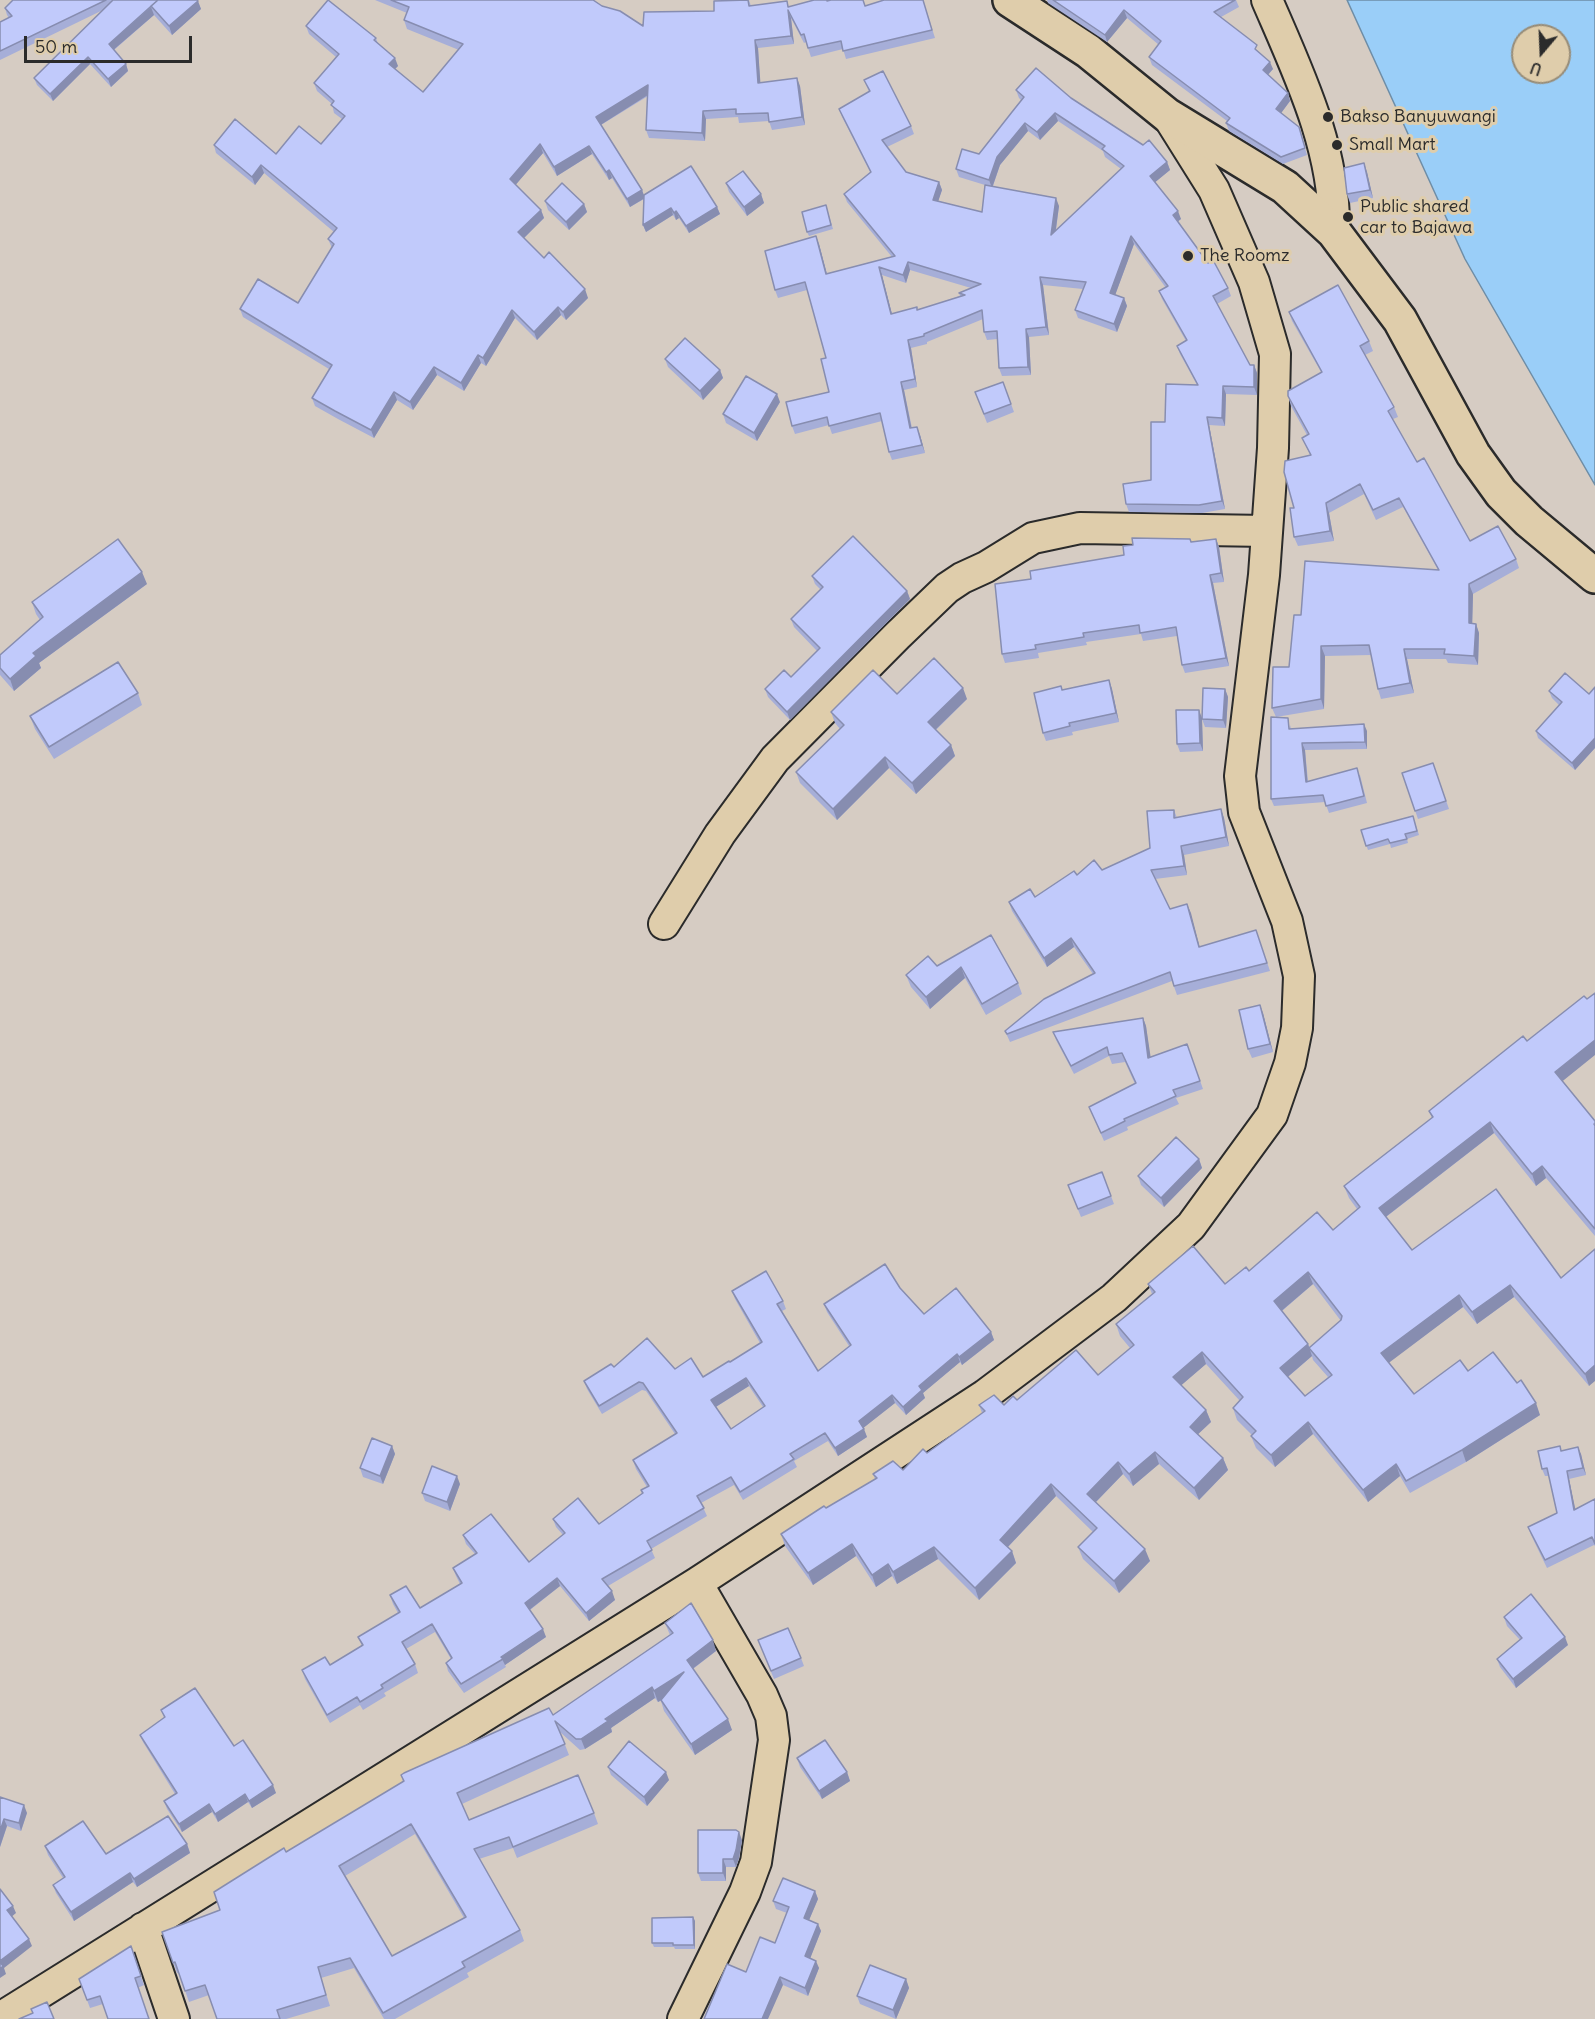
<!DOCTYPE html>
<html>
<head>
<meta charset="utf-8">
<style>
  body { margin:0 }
  #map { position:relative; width:1595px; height:2019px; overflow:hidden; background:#d6ccc3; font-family:Delius,sans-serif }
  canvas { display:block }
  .north { position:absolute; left:1511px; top:24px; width:60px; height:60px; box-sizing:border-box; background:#dfcdab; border:2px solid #978c78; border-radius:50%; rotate:199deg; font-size:16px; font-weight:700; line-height:24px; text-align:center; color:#2b2b2b }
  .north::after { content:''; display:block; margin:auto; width:21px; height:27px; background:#2b2b2b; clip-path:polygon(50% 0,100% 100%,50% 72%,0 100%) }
  .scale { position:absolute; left:24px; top:36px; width:168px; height:27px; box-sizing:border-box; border:3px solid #2b2b2b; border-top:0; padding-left:8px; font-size:18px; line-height:21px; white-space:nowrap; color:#2b2b2b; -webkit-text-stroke:4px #dfcdab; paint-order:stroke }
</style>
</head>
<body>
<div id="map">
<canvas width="1595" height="2019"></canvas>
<div class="north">U</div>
<div class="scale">50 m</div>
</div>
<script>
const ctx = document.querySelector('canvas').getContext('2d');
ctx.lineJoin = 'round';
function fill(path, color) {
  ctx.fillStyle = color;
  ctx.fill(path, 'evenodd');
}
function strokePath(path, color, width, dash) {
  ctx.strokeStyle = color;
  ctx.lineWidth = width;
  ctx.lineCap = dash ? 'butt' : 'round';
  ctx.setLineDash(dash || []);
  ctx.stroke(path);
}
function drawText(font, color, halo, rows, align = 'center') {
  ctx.font = font + ' Delius,sans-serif';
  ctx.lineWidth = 6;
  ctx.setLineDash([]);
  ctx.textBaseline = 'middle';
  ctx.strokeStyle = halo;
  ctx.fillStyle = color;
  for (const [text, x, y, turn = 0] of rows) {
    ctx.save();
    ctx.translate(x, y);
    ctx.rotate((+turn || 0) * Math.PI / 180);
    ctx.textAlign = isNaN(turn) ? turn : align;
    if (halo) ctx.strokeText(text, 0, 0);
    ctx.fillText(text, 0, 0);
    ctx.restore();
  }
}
const water = new Path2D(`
  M1347,0H1595V485L1465,259ZM1523,36H1559V72H1523Z`);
const minor = new Path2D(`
  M1267,0C1299,74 1336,150 1334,232
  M664,924L720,834L775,759L897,636L947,588L962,578L986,567L1033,538L1080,528L1267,531
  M143,1928L174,2019
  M0,2018L697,1583L985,1395L1114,1298L1191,1226L1272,1115L1290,1063L1297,1028L1299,976L1287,921L1244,812L1240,776L1264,575L1273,448L1275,354L1254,282L1214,190L1167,115
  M683,2019L745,1892L756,1862L774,1740L771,1716L762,1695L697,1583`);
const highway = new Path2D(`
  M1010,0L1088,51L1167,115L1285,187L1334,232L1400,320L1473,454L1501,493L1529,521L1595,576`);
const wall = new Path2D(`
  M13,0H197L201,9L172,35L154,15L114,50L126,64L128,71L111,87L90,64L53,101L37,85L34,78L103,10L0,60V22L9,18L7,15L5,8Z
  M375,0H593L602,6L643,26L714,11L749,0L751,6L787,1L789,7L828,1L866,6L923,0L935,38L846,59L843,49L811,57L806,42L804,43L791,18L794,44L758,48L760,82L800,86L805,125L772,130L769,121L739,123L738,117L706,119L705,141L649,138L646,130L648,96L601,125L642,190L644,196L717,207L720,214L689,233L679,218L676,220L673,215L646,232L643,225L644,199L630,207L612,178L609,180L592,154L557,176L543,153L515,185L541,210L544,218L524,238L544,258L588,298L566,320L561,315L537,340L515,318L486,366L481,363L464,391L437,375L413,410L397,400L374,438L338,419L315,406L312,398L329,369L243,317L240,309L298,303L332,248L328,239L334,232L264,173L255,185L216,153L214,145L276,154L321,144L342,119L334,113L332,104L317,91L314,83L336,57L309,34L306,26L376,38L378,44L398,66L395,69L423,92L459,50L407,29L404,20L407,13Z
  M1047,0H1236L1239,7L1221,17L1260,53L1273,69L1268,75L1288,93L1290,101L1281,113L1301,135L1307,155L1283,164L1229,131L1226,123L1227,121L1152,65L1149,57L1159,45L1127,18L1107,42L1048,3Z
  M864,80L911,126L914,134L887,147L906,172L939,182L942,190L938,201L982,212L985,185L959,177L956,169L979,154L1021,100L1019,98L1016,90L1071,98L1167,162L1170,170L1155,182L1181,219L1178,221L1208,263L1228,288L1231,296L1217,304L1250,365H1254L1257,373V395L1226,394L1225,426L1209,425L1225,509L1202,513L1129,512L1126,504L1151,480L1165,422L1197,385L1180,354L1177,346L1186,341L1162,299L1159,291L1166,288L1134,244L1115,295L1124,298L1127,306L1117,332L1078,318L1075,310L1083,289L1043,285L1049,335L1029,337L1031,375L1002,376L999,368L997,339L987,340L984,332L983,319L927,342V344L911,348L917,387L904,390L912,428L920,435L925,453L892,460L889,452L882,421L832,434L829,425L795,434L792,426L829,392L826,358L807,290L778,298L775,290L819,244L827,274L892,257L847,202L844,194L870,172L842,117L839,109L869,92ZM1058,121L1103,151L1105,157L1121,169L1056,230L1059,206L993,186L1000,165L1028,131L1040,140ZM910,270L971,288L959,293L960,296L918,310L892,314L882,275L906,283Z
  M1367,172L1373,198L1350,203L1347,194Z
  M726,183L761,194L764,203L747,216L729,192Z
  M545,201L584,204L587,212L569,230L548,210Z
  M826,205L833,229L809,236L807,232Z
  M1289,312L1369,341L1373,351L1365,355L1394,407L1398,417L1393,419L1417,462L1470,541L1516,559L1519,568L1473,594L1472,624H1476L1479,633L1478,665L1448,663L1446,659H1407L1414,693L1381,699L1378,689L1371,655L1325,656L1324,709L1276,717L1272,708L1289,667L1301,615L1438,570L1403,507L1376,520L1364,494L1329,513L1334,541L1298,546L1294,537V508L1310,455L1302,438L1307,435L1291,406L1288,396L1321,372L1292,321Z
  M665,359L720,370L723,378L703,400L668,367Z
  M1003,382L1014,412L987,423L975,392Z
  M780,402L757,441L726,423L723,414Z
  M1216,539L1219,547L1224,582L1213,583L1229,666L1185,673L1182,665L1177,636L1143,641L1141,634L1086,642L1087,645L1038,653L1039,658L1005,663L1002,654L1031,579L1124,555L1191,542Z
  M812,576L907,591L910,599L790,720L768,697L765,689L791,677L817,651L794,627L791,619L821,590L815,584Z
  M147,584L39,663L41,668L14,691L0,675V655L40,620L36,614L32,602Z
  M1109,680L1112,689L1119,722L1072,732L1073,735L1046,741L1043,733L1062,690Z
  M1595,687V748L1575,770L1538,738L1536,731L1559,705L1552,698L1549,691L1589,694Z
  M1225,689L1228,697L1226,728L1205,727L1202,719L1203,751L1180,752L1177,744L1202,718Z
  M138,693L142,705L54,759L35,729L30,716Z
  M897,694L967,699L936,730L951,745L955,756L916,794L889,768L837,820L800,783L796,772L840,729L835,723L831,712Z
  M1290,725L1291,729L1367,731V749L1305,750L1308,781L1360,775L1367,803L1329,813L1325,802L1274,806L1271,799Z
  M1433,763L1449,809L1418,819L1402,773Z
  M1221,809L1224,818L1229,846L1184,855L1187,875L1155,879L1170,909L1187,904L1199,947L1256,930L1270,971L1177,995L1172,981L1010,1042L1005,1031L1093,974L1074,947L1047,967L1012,911L1009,902L1035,897L1077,875L1102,870L1150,848L1174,810L1177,818Z
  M1413,816L1419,835L1407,839L1408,843L1391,848L1390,844L1368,850L1361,830Z
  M991,935L1018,983L1022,994L986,1015L965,978L930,1009L911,987L906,975L937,966Z
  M1263,1013L1273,1052L1252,1058L1248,1049Z
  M1143,1018L1146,1026L1150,1057L1187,1044L1203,1089L1176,1098L1179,1104L1127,1127L1128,1130L1104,1141L1089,1107L1135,1084L1125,1062L1112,1064L1109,1056L1074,1074L1056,1040L1053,1032Z
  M1562,1081L1595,1121V1236L1546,1178L1536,1186L1494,1133L1386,1217L1412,1250L1561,1278L1589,1386L1514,1297L1477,1324L1463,1307L1389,1362L1414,1394L1468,1371L1540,1415L1466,1462L1410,1493L1400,1476L1368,1502L1313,1434L1275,1467L1256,1448L1251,1436L1252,1435L1237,1420L1233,1408L1240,1401L1206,1364L1181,1385L1206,1410L1211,1422L1198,1434L1223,1458L1228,1470L1199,1500L1159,1464L1133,1486L1123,1474L1096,1502L1150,1561L1119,1593L1083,1559L1078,1547L1093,1532L1056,1496L1008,1547L1012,1551L1016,1563L979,1600L938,1559L897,1584L892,1576L876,1587L856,1556L813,1585L785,1546L781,1534L875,1479L873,1474L903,1470L927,1453L982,1413L979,1405H1004L1017,1400L1098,1375L1130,1348L1120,1336L1116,1324L1152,1294L1148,1284H1225L1333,1230L1357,1209L1349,1198L1344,1186L1432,1118L1429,1111ZM1313,1284L1341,1321L1310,1347L1282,1311ZM1312,1356L1313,1360L1328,1377L1305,1396L1288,1377Z
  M1199,1159L1202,1168L1164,1207L1141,1185L1138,1176Z
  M1102,1172L1114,1204L1081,1217L1068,1185Z
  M900,1288L924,1314L991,1332L994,1340L962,1365L960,1362L923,1393L925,1398L906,1415L895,1403L863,1428L867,1437L838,1456L828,1441L794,1461L797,1467L743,1500L734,1485L701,1503L707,1516L651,1549L655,1558L608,1586L615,1600L589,1621L560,1586L530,1610L546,1637L505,1665L506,1667L464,1693L448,1671L446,1663L451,1659L435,1632L406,1649L415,1664L418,1673L384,1693L386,1696L363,1710L360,1705L330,1723L305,1679L302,1670L330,1665L362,1646L358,1637L398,1613L393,1604L390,1595L420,1608L460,1584L456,1576L453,1568L475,1554L466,1544L463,1535L529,1562L563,1535L556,1527L553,1519L599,1524L642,1494L641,1490L647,1487L636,1469L633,1460L675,1434L646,1391L642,1390L602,1414L587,1389L584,1381L614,1367L675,1369L703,1377L730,1362L760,1343L735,1299L732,1291L783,1301L786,1309L782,1311L818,1371L849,1346L827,1312L824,1304ZM749,1386L763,1407L731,1429L716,1407Z
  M392,1446L395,1454L383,1484L363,1477L360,1468Z
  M1562,1451L1581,1454L1586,1475L1569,1479L1575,1509L1595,1499V1546L1594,1545L1547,1568L1531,1535L1528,1527L1557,1513L1549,1476H1545L1542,1469Z
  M460,1484L450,1511L425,1501L422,1493Z
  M1504,1617L1568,1645L1516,1688L1500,1667L1497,1659L1520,1640L1507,1626Z
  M665,1623L716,1651L693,1669L732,1730L695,1755L664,1711L661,1701L658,1702L655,1698L611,1728L612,1732L585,1749L580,1750L560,1732L569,1755L462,1804L469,1820L594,1813L598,1824L517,1858L513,1848L479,1859L520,1930L524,1941L467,1973L469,1977L395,2019H384L354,1968L321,1978L330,2006L286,2019H217L209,1995L189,2002L179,1973H177L162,1932L220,1910L286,1852L403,1782L401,1775L553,1715L670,1635ZM415,1834L464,1918L392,1956L345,1876Z
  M758,1640L801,1658L804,1666L774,1679Z
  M161,1710L234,1746L276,1793L252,1808L248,1802L218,1822L212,1812L182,1832L167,1809L164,1801L175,1794L143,1742L140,1735L164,1718Z
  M797,1758L847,1772L850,1781L822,1799L800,1767Z
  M608,1767L669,1780L647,1806L611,1775Z
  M0,1797L27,1813L21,1831L7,1826L0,1847Z
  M742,1840L739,1858L736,1867H726V1881H701L698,1873Z
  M187,1844L190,1853L137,1887L133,1882L74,1921L56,1893L53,1885L63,1878L48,1855L45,1846L106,1854Z
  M815,1891L818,1899L809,1920L818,1924L821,1931L810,1958L819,1968L808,1996L783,1985L746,1972L775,1943L787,1913L776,1909L773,1901Z
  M693,1917L695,1921V1949H675L674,1947H654L652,1943Z
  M131,1946L144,1985L103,2004L90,2008L79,1979Z
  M906,1979L909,1988L896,2019L860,2004L857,1996Z`);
const shadedWall = new Path2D(`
  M198,1L201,9L172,35L169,26Z
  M151,7L154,15L111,52L109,44Z
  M788,10L791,18L794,44L791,36Z
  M1124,10L1127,18L1107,42L1105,35Z
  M755,40L758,48L761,91L758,83Z
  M88,57L90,64L53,101L50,94Z
  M395,58L398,66L392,72L389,64Z
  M1270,62L1273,69L1265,78L1263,70Z
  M126,64L128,71L111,87L108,79Z
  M797,78L800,86L805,125L802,117Z
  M648,85L651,93L599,126L596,117Z
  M1288,93L1290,101L1279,116L1276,109Z
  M703,111L706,119L705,141L702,133Z
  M1055,113L1058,121L1040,140L1037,132Z
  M1025,123L1028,131L1000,165L992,188L989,180L997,157Z
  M540,144L543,153L513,188L510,179Z
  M589,146L592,154L557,176L554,167Z
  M1167,162L1170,170L1153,184L1150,176Z
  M1364,163L1367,172L1373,198L1370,190Z
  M261,165L264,173L255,185L252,177Z
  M609,170L612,178L609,180L606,172Z
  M939,182L942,190L936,208L933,200Z
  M642,190L645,198L630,207L627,199Z
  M761,194L764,203L747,216L744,207Z
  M1056,198L1059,206L1054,243L1051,235Z
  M584,204L587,212L569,230L566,222Z
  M717,207L720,214L689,233L686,226Z
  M671,208L673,215L646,232L643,225Z
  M541,210L544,218L521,241L518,232Z
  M676,211L679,218L676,220L674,213Z
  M1178,211L1181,219L1176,223L1173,215Z
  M816,236L819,244L829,282L826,274Z
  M1131,236L1134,244L1113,301L1110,293Z
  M908,262L910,270L906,283L903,275Z
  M879,267L882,275L894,322L891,314Z
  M1040,277L1043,285L1049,335L1046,327Z
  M585,289L588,298L566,320L563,312Z
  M1124,298L1127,306L1117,332L1114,324Z
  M558,307L561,315L537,340L534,332Z
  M512,310L515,318L486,366L483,358Z
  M1026,329L1029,337L1031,375L1028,367Z
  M908,340L911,348L917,387L915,379Z
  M478,355L481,363L464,391L461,383Z
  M1254,365L1257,373V395L1254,387Z
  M434,367L437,375L413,410L410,402Z
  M720,370L723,378L703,400L700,391Z
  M901,382L904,390L913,436L910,428Z
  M1223,386L1226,394L1225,426L1222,418Z
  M394,392L397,400L374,438L371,430Z
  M777,394L780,402L757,441L754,433Z
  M1207,417L1209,425L1225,509L1222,501Z
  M917,427L920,435L925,453L922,445Z
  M1326,503L1329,513L1334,541L1330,531Z
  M1216,539L1219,547L1224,582L1221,573Z
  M142,572L147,584L39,663L41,668L14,691L10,679L33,653Z
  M1210,575L1213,583L1229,666L1226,658Z
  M1469,584L1473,594L1472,633L1469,623Z
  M907,591L910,599L790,720L787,712Z
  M1476,624L1479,633L1478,665L1474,656Z
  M1321,646L1325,656L1324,709L1321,699Z
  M1404,649L1407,659L1414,693L1410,683Z
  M1109,680L1112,689L1119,722L1116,713Z
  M963,688L967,699L932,733L928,722Z
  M1225,689L1228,697L1226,728L1223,720Z
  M1199,710L1202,718L1203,751L1200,743Z
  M1364,724L1367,731V749L1365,742Z
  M1595,738V748L1575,770L1572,763Z
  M1302,743L1305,750L1308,789L1306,782Z
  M951,745L955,756L916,794L912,783Z
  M885,757L889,768L837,820L833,809Z
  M1221,809L1224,818L1229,846L1226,837Z
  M1181,846L1184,855L1187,875L1184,866Z
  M1187,904L1191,913L1202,956L1199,947Z
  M1071,938L1074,947L1047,967L1044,958Z
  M961,967L965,978L930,1009L926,997Z
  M1260,1005L1263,1013L1273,1052L1270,1044Z
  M1143,1018L1146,1026L1152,1066L1148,1058Z
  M1595,1040V1055L1559,1084L1555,1072Z
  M1490,1122L1494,1133L1383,1219L1379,1208Z
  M1199,1159L1202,1168L1164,1207L1161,1198Z
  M1542,1166L1546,1178L1536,1186L1532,1174Z
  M1308,1272L1313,1284L1279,1313L1274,1301Z
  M1510,1285L1514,1297L1477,1324L1472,1312Z
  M1459,1295L1463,1307L1386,1365L1381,1353Z
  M991,1332L994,1340L962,1365L959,1357Z
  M1308,1344L1312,1356L1284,1380L1280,1368Z
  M1202,1352L1206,1364L1177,1389L1173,1377Z
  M957,1354L960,1362L923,1393L925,1398L906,1415L903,1407L919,1386Z
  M1595,1365V1381L1589,1386L1585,1374Z
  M746,1378L749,1386L714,1408L711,1400Z
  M892,1395L895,1403L862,1429L859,1421Z
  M1536,1403L1540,1415L1466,1462L1462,1450Z
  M1206,1410L1211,1422L1194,1438L1190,1427Z
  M1308,1422L1313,1434L1275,1467L1271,1455Z
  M864,1429L867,1437L838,1456L835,1448Z
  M392,1446L395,1454L383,1484L380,1476Z
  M1578,1447L1581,1454L1586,1475L1583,1468Z
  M1155,1452L1159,1464L1133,1486L1129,1474Z
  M1223,1458L1228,1470L1199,1500L1194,1488Z
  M1118,1462L1123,1474L1092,1506L1087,1494Z
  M1396,1464L1400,1476L1368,1502L1363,1490Z
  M1567,1471L1569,1479L1577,1517L1574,1510Z
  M457,1476L460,1484L450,1511L447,1502Z
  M1051,1484L1056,1496L1004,1551L1000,1540Z
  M852,1544L856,1556L813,1585L808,1573Z
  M934,1547L938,1559L897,1584L893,1572Z
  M1145,1549L1150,1561L1119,1593L1114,1581Z
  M1012,1551L1016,1563L979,1600L975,1588Z
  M888,1564L892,1576L876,1587L872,1575Z
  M557,1578L560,1586L528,1611L525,1603Z
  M612,1591L615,1600L589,1621L586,1613Z
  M543,1629L546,1637L505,1665L501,1657Z
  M1565,1637L1568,1645L1516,1688L1513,1679Z
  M713,1640L716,1651L691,1670L687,1660Z
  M684,1672L688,1683L658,1702L654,1691Z
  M652,1687L655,1698L611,1728L612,1732L585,1749L581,1739L605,1719Z
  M728,1719L732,1730L695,1755L691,1744Z
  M666,1772L669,1780L647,1806L644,1797Z
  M847,1772L850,1781L822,1799L819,1791Z
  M273,1785L276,1793L252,1808L249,1801Z
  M245,1794L248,1802L218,1822L215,1814Z
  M209,1804L212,1812L182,1832L179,1824Z
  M24,1805L27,1813L21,1831L19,1823Z
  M4,1819L7,1826L0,1847V1831Z
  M739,1832L742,1840L739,1858L736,1867L733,1859Z
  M187,1844L190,1853L137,1887L134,1879Z
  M723,1859L726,1867V1881L723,1873Z
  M130,1873L133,1882L74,1921L71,1912Z
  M815,1891L818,1899L807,1925L804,1918Z
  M13,1906L16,1913L10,1918L7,1910Z
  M693,1917L695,1921V1949L694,1945Z
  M818,1924L821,1931L808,1964L805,1956Z
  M29,1939L32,1946L4,1968L6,1974L0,1978V1961Z
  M816,1961L819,1968L808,1996L805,1988Z
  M780,1977L783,1985L768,2019H762Z
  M906,1979L909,1988L896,2019L893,2010Z`);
const building = new Path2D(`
  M13,0H106L0,51V22L12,16L5,8Z
  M113,0H158L109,44L126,64L108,79L88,57L50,94L34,78Z
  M158,0H197L198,1L169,26L151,6Z
  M328,0L376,38L374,40L395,58L389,64L423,92L463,44L404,20L409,7L391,0H593L602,6L620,11L643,26L644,12L714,11V1L748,0L749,6L787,1L788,7L814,0H827V1L831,0H863L865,6L884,0H923L932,30L843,51L841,41L808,48L804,34L801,35L788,10L791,36L755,40L758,83L797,78L802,117L769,122L768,113L736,114V109L703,111L702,133L646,130L648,85L596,117L642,190L627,199L609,170L606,172L589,146L554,167L540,144L510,179L541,210L518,232L544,258L549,252L585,289L563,312L558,307L534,332L512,310L483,358L478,355L461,383L434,367L410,402L394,392L371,430L335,411L312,398L332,365L240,309L258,279L298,303L334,244L328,239L337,228L261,165L252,177L214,145L235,119L276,154L299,126L321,144L345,116L331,105L334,101L314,83L339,54L306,26Z
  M1053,0H1235L1214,12L1257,45L1255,49L1270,62L1263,70L1288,93L1276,109L1299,127L1305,148L1281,157L1226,123L1230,118L1149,57L1161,41L1124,10L1105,35Z
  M1036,68L1071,98L1143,145L1149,140L1167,162L1150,176L1178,211L1173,215L1208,263L1213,260L1228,288L1213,296L1250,365H1254V387L1223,386L1222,418L1207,417L1222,501L1199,505L1126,504L1123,484L1151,480V422H1165L1166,384L1198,385L1177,346L1187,340L1159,291L1168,286L1131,236L1110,293L1124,298L1114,324L1075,310L1086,282L1040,277L1046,327L1026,329L1028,367L999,368L997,331L984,332L982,310L924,334V336L908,340L915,379L901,382L910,428L917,427L922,445L889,452L880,413L829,426L827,417L792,426L786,402L829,392L821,359L826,358L805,282L775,290L765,251L816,236L826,274L895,256L844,194L871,172L839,109L870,91L864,80L883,71L911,126L882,140L906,172L939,182L933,200L982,212L985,185L1056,198L1051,235L1124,166L1102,149L1105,146L1055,113L1037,132L1025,123L997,157L989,180L956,169L962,149L979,154L1012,112L1024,97L1016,90ZM908,262L981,284L959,293L965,295L917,310V307L891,314L879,267L903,275Z
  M1364,163L1370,190L1347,194L1344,168Z
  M691,166L717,207L686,226L676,211L674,213L671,208L643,225L644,195Z
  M743,171L761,194L744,207L726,183Z
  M562,183L584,204L566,222L545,201Z
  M826,205L831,225L807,232L802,212Z
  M1338,285L1369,341L1360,346L1394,407L1388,411L1417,462L1424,458L1470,541L1498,526L1516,559L1469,584V623L1476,624L1474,656L1444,654L1445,649H1404L1410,683L1378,689L1369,645L1321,646V699L1272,708L1273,667H1289L1294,615H1301L1305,561L1439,570L1399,498L1373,510L1360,484L1326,503L1330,531L1294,537L1290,508H1294L1284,472L1285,461L1311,455L1302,438L1309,434L1288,396V391L1322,372L1289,312Z
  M685,338L720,370L700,391L665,359Z
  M746,376L777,394L754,433L723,414Z
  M1003,382L1011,404L984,414L975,392Z
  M853,536L907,591L787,712L765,689L784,670L791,677L820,648L791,619L823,587L812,576Z
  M1132,538L1190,539L1191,542L1216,539L1221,573L1210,575L1226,658L1182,665L1176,627L1140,633L1139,625L1083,633L1084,637L1035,645L1036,649L1002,654L995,584L1031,579L1030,571L1124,555L1123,546L1133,545Z
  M118,539L142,572L33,653L36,656L10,679L0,668V655L43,617L32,602Z
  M934,658L963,688L928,722L951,745L912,783L885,757L833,809L796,772L844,725L831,712L873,670L897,694Z
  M118,662L138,693L49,747L30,716Z
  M1565,673L1589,694L1595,687V738L1572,763L1536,731L1562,702L1549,691Z
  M1109,680L1116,713L1069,723L1070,726L1043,733L1034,693L1061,686L1062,690Z
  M1203,688L1225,689L1223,720L1202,719Z
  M1176,710H1199L1200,743L1177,744Z
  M1271,717L1288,718L1289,729L1364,724L1365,742L1302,743L1306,782L1357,768L1364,796L1326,806L1323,795L1271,799Z
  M1433,763L1446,801L1415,811L1402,773Z
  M1221,809L1226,837L1181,846L1184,866L1151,870L1170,909L1187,904L1199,947L1256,930L1267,963L1174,986L1170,972L1007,1034L1005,1031L1044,999L1095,973L1071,938L1044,958L1009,902L1030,889L1035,897L1074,871L1077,875L1094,860L1102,870L1150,848L1147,811L1174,810V818Z
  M1413,816L1417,831L1405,834L1407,839L1390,843L1388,839L1366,846L1361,830Z
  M991,935L1018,983L982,1004L961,967L926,997L906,975L928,956L937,966Z
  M1595,993V1040L1555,1072L1595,1121V1124H1594L1595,1126V1229L1542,1166L1532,1174L1490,1122L1379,1208L1412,1250L1496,1189L1561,1278L1595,1249V1365L1585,1374L1510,1285L1472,1312L1459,1295L1381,1353L1414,1394L1460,1360L1468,1371L1493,1352L1517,1383L1521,1380L1536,1403L1462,1450L1406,1481L1396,1464L1363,1490L1308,1422L1271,1455L1251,1436L1256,1431L1233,1408L1243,1397L1202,1352L1173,1377L1206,1410L1190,1427L1223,1458L1194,1488L1155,1452L1129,1474L1118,1462L1087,1494L1145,1549L1114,1581L1078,1547L1097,1528L1051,1484L1000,1540L1012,1551L975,1588L934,1547L893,1572L888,1564L872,1575L852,1544L808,1573L781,1534L824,1506L826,1508L877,1478L873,1474L893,1461L903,1470L923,1449L927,1453L985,1411L979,1405L994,1395L1004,1405L1013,1396L1017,1400L1076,1350L1098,1375L1134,1345L1116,1324L1155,1292L1148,1284L1193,1246L1225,1284L1246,1267L1249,1271L1317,1212L1333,1230L1360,1207L1344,1186L1433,1117L1429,1111L1523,1036L1527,1041L1584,996L1587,999ZM1308,1272L1342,1316L1341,1320L1309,1348L1332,1375L1305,1396L1280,1368L1308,1344L1274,1301Z
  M1260,1005L1270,1044L1248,1049L1239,1010Z
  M1143,1018L1148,1058L1187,1044L1200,1081L1173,1090L1176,1096L1124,1119L1125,1121L1101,1133L1089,1107L1136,1083L1122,1053L1109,1055L1107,1047L1071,1066L1053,1032Z
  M1176,1137L1199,1159L1161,1198L1138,1176Z
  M1102,1172L1111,1196L1078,1209L1068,1185Z
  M885,1264L900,1288L924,1314L956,1288L991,1332L959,1357L957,1354L919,1386L922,1390L903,1407L892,1395L859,1421L864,1429L835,1448L825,1433L790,1454L794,1459L740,1492L731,1477L697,1496L704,1508L647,1541L652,1550L602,1579L612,1591L586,1613L557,1578L525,1603L543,1629L501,1657L503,1659L461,1684L446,1663L452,1658L432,1624L402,1642L415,1664L381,1685L383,1688L360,1702L357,1697L327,1715L302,1670L325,1657L330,1665L363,1645L358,1637L400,1612L390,1595L406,1586L420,1608L462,1583L453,1568L477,1553L463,1535L491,1514L529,1562L565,1533L553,1519L578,1498L599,1524L643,1493L641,1490L649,1486L633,1460L677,1433L643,1383L639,1382L599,1406L584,1381L611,1364L614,1367L647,1338L675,1369L691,1358L703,1377L729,1361L730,1362L762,1342L732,1291L766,1271L783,1301L777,1304L818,1371L851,1345L824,1304ZM746,1378L765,1406L731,1429L711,1400Z
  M372,1438L392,1446L380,1476L360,1468Z
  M1560,1446L1561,1451L1578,1447L1583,1468L1567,1471L1574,1510L1595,1499V1544L1592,1537L1545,1560L1528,1527L1557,1513L1547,1468L1542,1469L1538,1451Z
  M432,1466L457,1476L447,1502L422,1493Z
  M1531,1594L1565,1637L1513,1679L1497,1659L1522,1638L1504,1617Z
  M691,1603L713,1640L687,1660L728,1719L691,1744L661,1700L684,1672L654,1691L652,1687L605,1719L608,1721L581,1739H576L555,1721L565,1744L457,1793L469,1820L578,1775L594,1813L513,1847L509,1837L474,1849L520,1930L462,1962L465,1967L383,2013L350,1958L318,1967L326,1995L277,2010L280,2019H217L205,1985L185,1991L175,1962L173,1963L162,1932L220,1910L214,1892L284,1848L286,1852L404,1781L401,1775L404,1773L549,1708L553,1715L673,1633L665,1623ZM411,1824L466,1917L392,1956L339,1866Z
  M788,1628L801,1658L771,1671L758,1640Z
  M195,1688L234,1746L243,1740L273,1785L249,1801L245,1794L215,1814L209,1804L179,1824L164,1801L177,1793L140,1735L165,1717L161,1710Z
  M825,1740L847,1772L819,1791L797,1758Z
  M629,1741L666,1772L644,1797L608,1767Z
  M0,1797L24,1805L19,1823L4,1819L0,1831Z
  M168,1816L187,1844L134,1879L130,1873L71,1912L53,1885L65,1877L45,1846L83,1821L106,1854Z
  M698,1830H736L739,1832L736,1850L733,1859H723V1873H698Z
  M783,1878L815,1891L804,1918L818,1924L805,1956L816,1961L805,1988L780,1977L762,2019H704L727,1964L746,1972L760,1937L775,1943L789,1907L773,1901Z
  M0,1889L13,1906L7,1910L29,1939L0,1961Z
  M693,1917L694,1945H673V1943H652V1918Z
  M131,1946L141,1976L135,1978L149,2019H108L100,1996L87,2000L79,1979Z
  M0,1962L3,1966L0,1969Z
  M870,1965L906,1979L893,2010L857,1996Z
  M47,2002L54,2019H19L33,2013L31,2009Z`);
const markers = [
  [1328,117,6,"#2b2b2b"],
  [1337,145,6,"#2b2b2b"],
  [1348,217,6,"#2b2b2b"],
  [1188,256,6,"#2b2b2b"]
];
const poiNames = [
  ["Bakso Banyuwangi",1340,117],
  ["Small Mart",1349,145],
  ["Public shared",1360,207],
  ["car to Bajawa",1360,228],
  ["The Roomz",1200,256]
];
fill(water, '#9acef8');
strokePath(water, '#6e8da6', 1.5);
strokePath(minor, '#2b2b2b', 34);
strokePath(highway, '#2b2b2b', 38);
strokePath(minor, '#dfcdab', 30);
strokePath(highway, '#dfcdab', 33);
fill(wall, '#a6aed8');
fill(shadedWall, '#878db0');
fill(building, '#c1cafb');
strokePath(building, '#878db0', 1.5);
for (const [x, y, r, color] of markers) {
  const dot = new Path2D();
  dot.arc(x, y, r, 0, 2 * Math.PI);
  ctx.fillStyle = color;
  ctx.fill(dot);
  strokePath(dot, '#dfcdab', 2);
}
drawText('18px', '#2b2b2b', '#dfcdab', poiNames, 'left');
</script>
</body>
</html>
